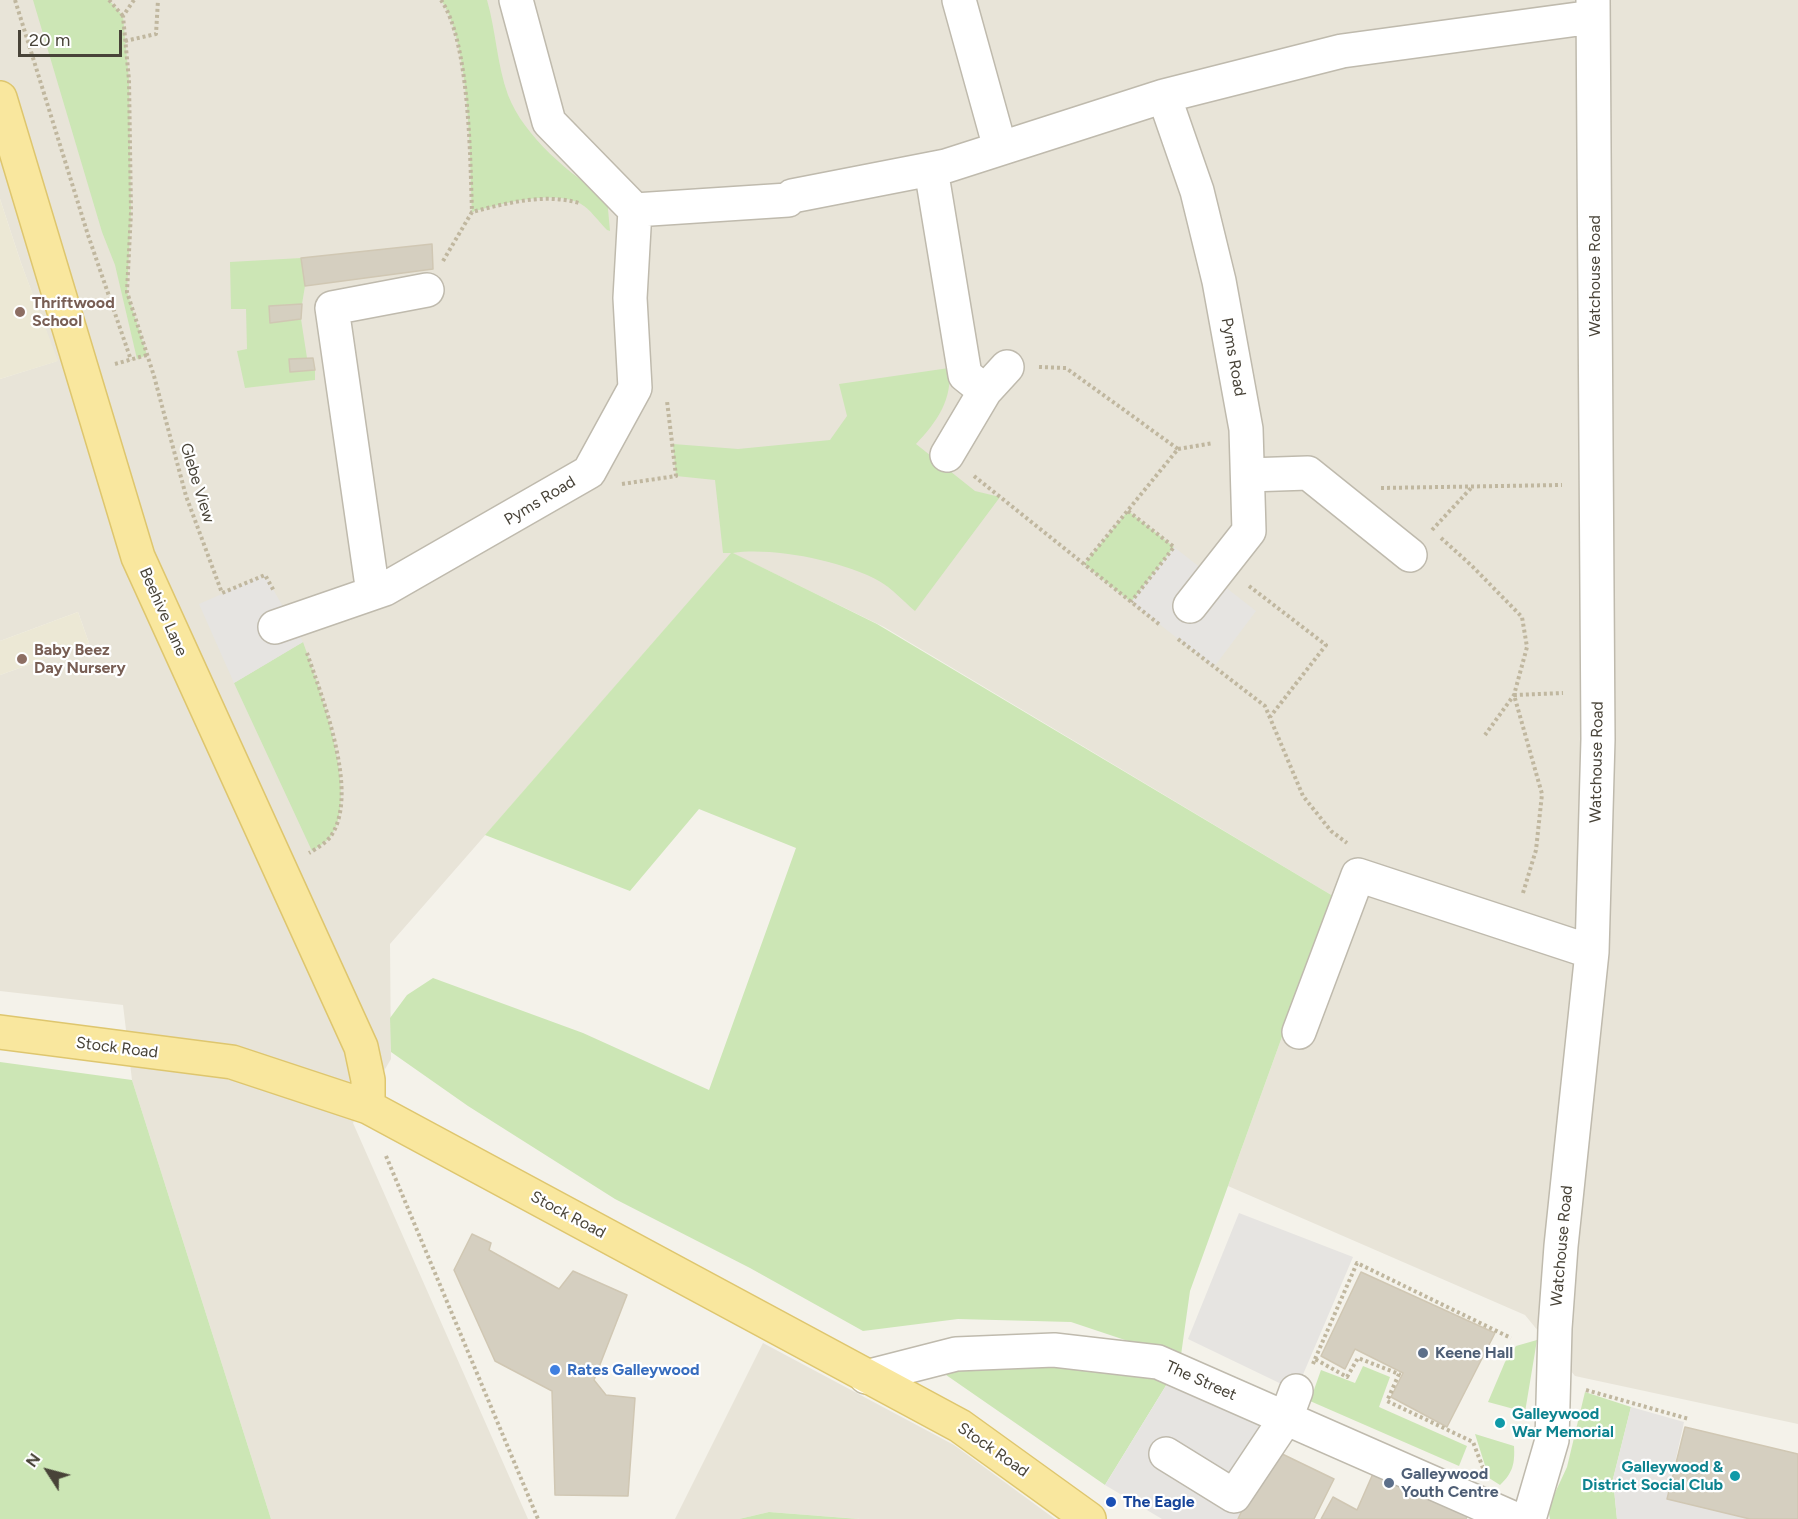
<!DOCTYPE html>
<html>
<head>
<meta charset="utf-8">
<style>
  body { margin:0 }
  #map { position:relative; width:1798px; height:1519px; overflow:hidden; background:#f4f2ea; font-family:Figtree,sans-serif }
  canvas { display:block }
  .north { position:absolute; left:18px; top:1441px; width:60px; height:60px; -webkit-text-stroke:4px #fff; paint-order:stroke; rotate:306deg; font-size:16px; font-weight:700; line-height:24px; text-align:center; color:#484338 }
  .north::after { content:''; display:block; margin:auto; width:21px; height:27px; background:#484338; clip-path:polygon(50% 0,100% 100%,50% 72%,0 100%) }
  .scale { position:absolute; left:18px; top:30px; width:104px; height:27px; box-sizing:border-box; border:3px solid #484338; border-top:0; padding-left:8px; font-size:18px; line-height:21px; white-space:nowrap; color:#484338; -webkit-text-stroke:4px #fff; paint-order:stroke }
</style>
</head>
<body>
<div id="map">
<canvas width="1798" height="1519"></canvas>
<div class="north">N</div>
<div class="scale">20 m</div>
</div>
<script>
const ctx = document.querySelector('canvas').getContext('2d');
ctx.lineJoin = 'round';
function fill(path, color) {
  ctx.fillStyle = color;
  ctx.fill(path, 'evenodd');
}
function strokePath(path, color, width, dash) {
  ctx.strokeStyle = color;
  ctx.lineWidth = width;
  ctx.lineCap = dash ? 'butt' : 'round';
  ctx.setLineDash(dash || []);
  ctx.stroke(path);
}
function drawText(font, color, halo, rows, align = 'center') {
  ctx.font = font + ' Figtree,sans-serif';
  ctx.lineWidth = 4.5;
  ctx.setLineDash([]);
  ctx.textBaseline = 'middle';
  ctx.strokeStyle = halo;
  ctx.fillStyle = color;
  for (const [text, x, y, turn = 0] of rows) {
    ctx.save();
    ctx.translate(x, y);
    ctx.rotate((+turn || 0) * Math.PI / 180);
    ctx.textAlign = isNaN(turn) ? turn : align;
    if (halo) ctx.strokeText(text, 0, 0);
    ctx.fillText(text, 0, 0);
    ctx.restore();
  }
}
const residential = new Path2D(`
  M0,0H1798V1424L1575,1376L1525,1315L1228,1186L1333,896L884,627L732,553L390,944L391,1059L353,1123L528,1519H271L132,1080L123,1005L0,991V675L89,643L78,612L0,641V379L57,361L21,263L0,199Z
  M763,1343L954,1445L1055,1519H860L769,1512L739,1519H675Z`);
const education = new Path2D(`
  M0,199L21,263L58,361L0,379Z
  M78,612L89,643L0,675V641Z`);
const green = new Path2D(`
  M33,0H109L123,16L129,80L131,212L127,292L147,355L137,359L115,265L102,232Z
  M441,0H487C496,31 497,65 508,95C524,137 571,175 607,198L610,231L607,230C599,222 590,209 581,204C553,189 501,204 472,212C470,159 470,42 441,0Z
  M301,258L305,286L302,304L269,306L270,322L301,319L307,358L289,359L290,372L315,370V380L245,388L237,351L247,349L246,309H231L230,262Z
  M949,368C953,399 937,422 916,444L975,491L1000,497L915,611C903,601 892,588 879,581C843,561 773,547 733,553L877,624L1333,896L1190,1291L1181,1355L1137,1344L1071,1322L958,1319L863,1331L750,1268L615,1199L468,1106L391,1052L390,1018L407,995L433,978L583,1033L709,1090L796,848L699,809L630,891L485,835L731,553H723L715,480L676,476L673,444L738,449L830,440L847,416L839,384Z
  M1128,511L1174,547L1131,602L1084,564Z
  M303,642C318,685 361,798 330,837C326,842 318,847 312,851L234,683Z
  M0,1062L132,1080L271,1519H0Z
  M1537,1340L1525,1412L1488,1402L1505,1362L1516,1346Z
  M978,1355L1170,1379L1105,1485L936,1368Z
  M1363,1366L1390,1377L1379,1407L1467,1446L1459,1466L1310,1401L1321,1370L1355,1383Z
  M1585,1392L1631,1407L1613,1479L1617,1519H1550L1548,1508L1567,1467Z
  M1475,1434L1514,1446C1515,1463 1513,1473 1500,1485L1489,1478Z
  M769,1512L859,1519H739Z`);
const parking = new Path2D(`
  M1174,547L1256,611L1214,667L1131,602Z
  M265,575L303,642L234,683L199,604Z
  M1239,1213L1353,1257L1296,1391L1188,1339Z
  M1170,1379L1264,1424L1253,1486L1238,1519H1162L1105,1485Z
  M1631,1407L1684,1422L1667,1499L1750,1519H1617L1613,1479Z`);
const building = new Path2D(`
  M432,244L433,269L305,286L301,258Z
  M302,304L301,319L270,323L269,306Z
  M313,358L315,370L290,372L289,359Z
  M472,1234L491,1243L489,1250L559,1289L573,1271L627,1295L594,1380L606,1395L635,1398L628,1496L555,1495L552,1391L495,1361L454,1270Z
  M1361,1272L1495,1333L1447,1427L1391,1397L1403,1373L1355,1349L1345,1369L1321,1356Z
  M1685,1427L1798,1454V1519H1750L1667,1499Z
  M1276,1451L1334,1479L1314,1519H1238L1253,1486Z
  M1375,1469L1470,1510L1466,1519H1321L1333,1497L1357,1510Z`);
const path = new Path2D(`
  M15,0L88,235L131,360
  M109,0L123,16
  M134,0L123,16L129,80L131,212L127,292L154,376L186,496L222,593L265,575L274,591
  M441,0C470,42 470,159 472,212
  M125,41L156,34L158,0
  M443,261L472,212C507,203 544,193 579,203
  M115,364L147,355
  M1039,367L1066,368L1178,449L1084,564
  M1178,449L1213,443
  M974,476L1160,625
  M622,484L676,476L667,401
  M1381,488L1562,485
  M1128,511L1174,547L1131,602
  M1432,530L1472,487
  M1441,538L1472,566L1522,617L1527,647L1514,695L1485,735
  M1249,586L1326,645L1270,717
  M1178,639L1265,706L1303,796L1331,831L1347,843
  M307,653C322,697 360,793 331,836C327,842 316,849 309,853
  M1523,893L1536,850L1542,794L1514,695L1563,693
  M386,1156L538,1519
  M1315,1359L1357,1263L1511,1338
  M1313,1364L1315,1359L1347,1377L1358,1358L1399,1374L1387,1401L1473,1442L1483,1468
  M1586,1390L1689,1419`);
const minor = new Path2D(`
  M516,0L549,122L635,210L788,200L792,196L946,166L1164,96L1342,51L1593,17
  M959,0L1000,148
  M1164,96L1197,191L1219,281L1246,429L1249,531L1190,606
  M931,169L965,375L985,391L947,455
  M985,391L1007,367
  M1248,475L1308,473L1410,555
  M373,593L332,308L427,290
  M275,627L385,589L589,472L635,388L630,298L635,210
  M1299,1032L1358,875L1592,952
  M866,1377L956,1354L1054,1350L1158,1362L1515,1519
  M1166,1454L1234,1496L1286,1418L1296,1391
  M1529,1519L1552,1440L1555,1328L1561,1246L1592,952L1598,739L1593,0`);
const major = new Path2D(`
  M0,98L138,557L361,1047L368,1080V1107
  M0,1032L232,1062L368,1107L960,1426L1089,1519`);
const markers = [
  [20,312,6,"#8d6e63"],
  [22,659,6,"#8d6e63"],
  [1423,1353,6,"#5c6f8a"],
  [555,1370,6,"#3f7fe0"],
  [1500,1423,6,"#0f9aa8"],
  [1735,1476,6,"#0f9aa8"],
  [1389,1483,6,"#5c6f8a"],
  [1111,1502,6,"#1a4fb4"]
];
const streetNames = [
  ["Watchouse Road",1595,276,-90],
  ["Pyms Road",1233,357,80],
  ["Glebe View",197,483,73],
  ["Pyms Road",540,501,-31],
  ["Beehive Lane",163,612,66],
  ["Watchouse Road",1597,762,-89],
  ["Stock Road",117,1048,7],
  ["Stock Road",568,1215,28],
  ["Watchouse Road",1562,1246,-85],
  ["The Street",1201,1381,24],
  ["Stock Road",993,1450,35]
];
const educationNames = [
  ["Thriftwood",32,303],
  ["School",32,321],
  ["Baby Beez",34,650],
  ["Day Nursery",34,668]
];
const serviceNames = [
  ["Keene Hall",1435,1353],
  ["Galleywood",1401,1474],
  ["Youth Centre",1401,1492]
];
const shopNames = [
  ["Rates Galleywood",567,1370]
];
const cultureNames = [
  ["Galleywood",1512,1414],
  ["War Memorial",1512,1432],
  ["Galleywood &",1723,1467,"right"],
  ["District Social Club",1723,1485,"right"]
];
const transitNames = [
  ["The Eagle",1123,1502]
];
fill(residential, '#e8e4d8');
fill(education, '#ece8d5');
fill(green, '#cce6b5');
fill(parking, '#e6e4e1');
fill(building, '#d5cfc0');
strokePath(building, '#d0c7b3', 1.5);
strokePath(minor, '#bfbaad', 36);
strokePath(major, '#dec66e', 36);
strokePath(path, '#c0b79f', 4, [3, 3]);
strokePath(minor, '#fff', 33);
strokePath(major, '#f9e79e', 33);
for (const [x, y, r, color] of markers) {
  const dot = new Path2D();
  dot.arc(x, y, r, 0, 2 * Math.PI);
  ctx.fillStyle = color;
  ctx.fill(dot);
  strokePath(dot, '#fff', 2);
}
drawText('16px', '#484338', '#fff', streetNames);
drawText('bold 16px', '#785e54', '#fff', educationNames, 'left');
drawText('bold 16px', '#4e5e75', '#fff', serviceNames, 'left');
drawText('bold 16px', '#366cbe', '#fff', shopNames, 'left');
drawText('bold 16px', '#0d838f', '#fff', cultureNames, 'left');
drawText('bold 16px', '#164399', '#fff', transitNames, 'left');
</script>
</body>
</html>
